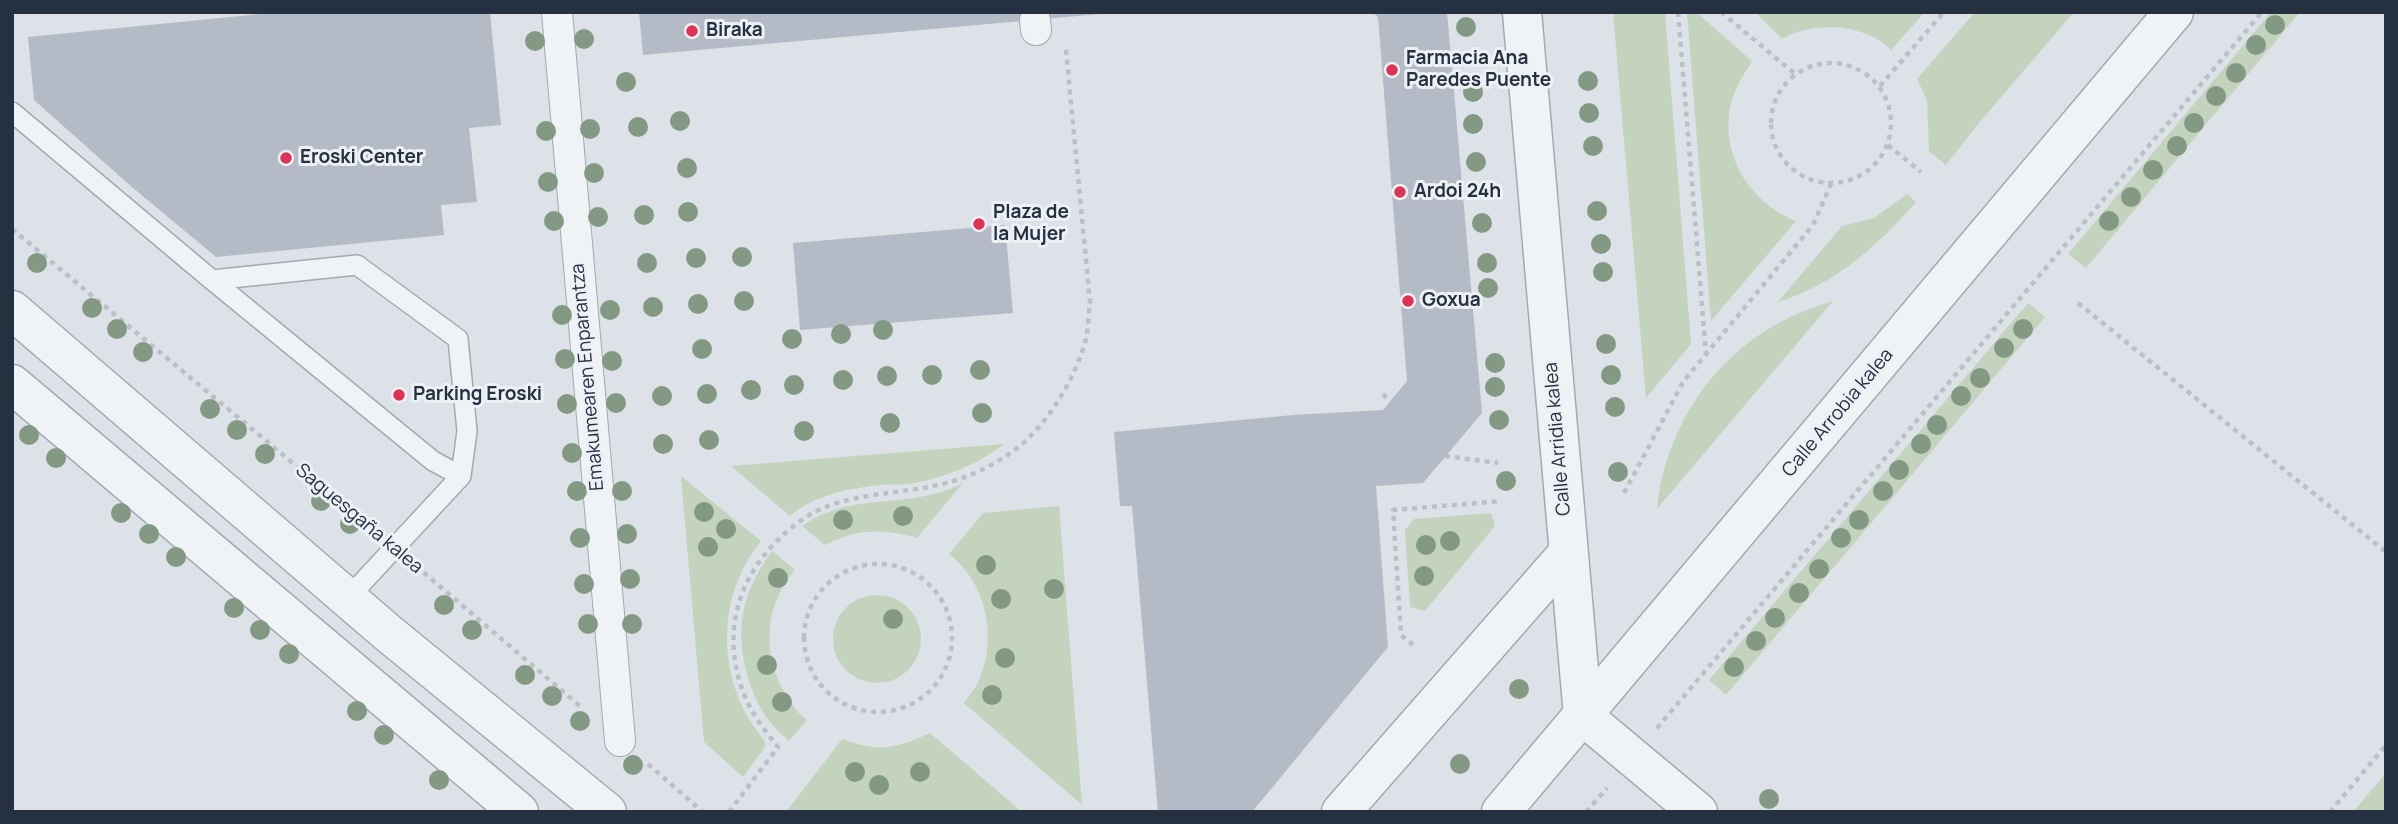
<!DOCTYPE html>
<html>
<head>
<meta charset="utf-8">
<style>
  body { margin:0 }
  #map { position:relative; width:2398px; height:824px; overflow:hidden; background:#dde2e8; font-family:Manrope,sans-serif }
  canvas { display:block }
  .frame { position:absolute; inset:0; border:14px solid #253040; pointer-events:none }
</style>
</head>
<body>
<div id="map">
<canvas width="2398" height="824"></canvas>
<div class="frame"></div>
</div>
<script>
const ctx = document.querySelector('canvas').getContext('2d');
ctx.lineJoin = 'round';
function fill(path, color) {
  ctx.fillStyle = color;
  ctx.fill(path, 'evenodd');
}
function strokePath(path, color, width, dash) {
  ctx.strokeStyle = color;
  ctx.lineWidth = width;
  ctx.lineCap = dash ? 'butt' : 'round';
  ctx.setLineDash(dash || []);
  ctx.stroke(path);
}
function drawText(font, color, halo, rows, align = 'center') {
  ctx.font = font + ' Manrope,sans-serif';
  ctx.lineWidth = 6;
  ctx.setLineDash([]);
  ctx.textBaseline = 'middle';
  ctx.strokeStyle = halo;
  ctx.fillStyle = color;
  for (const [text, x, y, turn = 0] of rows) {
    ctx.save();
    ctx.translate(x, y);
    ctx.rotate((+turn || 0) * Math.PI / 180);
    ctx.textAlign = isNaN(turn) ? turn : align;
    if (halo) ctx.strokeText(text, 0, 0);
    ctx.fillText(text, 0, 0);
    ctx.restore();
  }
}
const green = new Path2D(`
  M1613,12H1665L1691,344L1646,398Z
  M1687,12H1696L1752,61C1747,70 1740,79 1736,89C1713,143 1745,201 1796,221L1711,321Z
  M1755,12H1925L1891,50C1868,24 1812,20 1782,39Z
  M1975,12H2074L1979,123L1946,165L1929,151L1927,100L1917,79Z
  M2271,12H2300L2086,268L2068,254Z
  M1907,194L1916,202C1877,246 1836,284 1778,302L1842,226L1874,218Z
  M1833,301L1657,509C1668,408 1735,328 1833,301Z
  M2028,303L2045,317L1726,695L1709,680Z
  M1004,444C979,464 941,479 909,484C900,485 891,484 882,485C849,488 815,495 790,516L731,466Z
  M681,476L761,541C722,588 717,656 744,710C749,721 758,731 765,742V747L743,777L704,742Z
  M963,483L917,538C885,528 855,529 825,545L802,526C852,490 911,511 963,483Z
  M1059,506L1082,805L964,703C969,695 976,688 979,680C998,637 986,582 949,554L983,513Z
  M1491,513L1495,526L1425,611L1410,607L1405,530L1414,519Z
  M772,551L795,570C765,604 762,651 783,690C789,701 797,713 807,720L789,741C783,735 775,729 770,722C746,691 735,641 745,604C750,585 761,566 772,551Z
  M833 639a44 44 0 1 1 88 0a44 44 0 1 1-88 0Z
  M930,733L1022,812H786L842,739C876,752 897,749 930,733Z
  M2386,773V812H2353Z`);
const building = new Path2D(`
  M281,12H490L501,125L469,128L477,202L441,205L444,235L216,257L133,188L34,100L28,37Z
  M639,12H1100V14L643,55Z
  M1372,12H1447L1482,413L1423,483L1376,486L1388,647L1252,812H1158L1132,506H1120L1114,432L1293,415L1383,410L1407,381L1378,17Z
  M1005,225L1013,313L800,330L793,243Z`);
const path = new Path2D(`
  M1678,12L1706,354
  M1721,12L1795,74
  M1771 123a60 60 0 1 1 120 0a60 60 0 1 1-120 0Z
  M1880,86L1944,12
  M1888,145L1921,172
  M12,229L372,529
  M2078,303L2386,552
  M1383,394L1390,401
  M1445,456L1498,463
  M1624,493L1683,382L1813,225L1831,184
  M804 638a74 74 0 1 1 148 0a74 74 0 1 1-148 0Z
  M416,566L580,706
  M1413,645L1401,635L1393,510L1502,501
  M1657,728L2262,12
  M648,764L703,812
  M729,812L778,747C766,732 754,717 746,699C722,643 733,586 775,543C790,527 810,512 831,505C857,496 883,494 909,490C946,486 981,474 1012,452C1045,429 1076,378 1086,339C1088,327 1089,314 1090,302L1066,50
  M1586,812L1607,788
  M2330,812L2386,745`);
const service = new Path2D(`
  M12,112L212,280
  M347,599L461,476L467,431L458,339L357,265L212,280L433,461L461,476`);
const pedestrian = new Path2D(`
  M557,12L620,741
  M1035,20L1036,30`);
const minor = new Path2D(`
  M1583,716L1698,812
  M1341,812L1568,553`);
const tertiary = new Path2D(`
  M1522,12L1583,716
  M12,310L388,633L607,812
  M12,384L519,812
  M1501,812L2174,12`);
const trees = [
  [2275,25],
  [1466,27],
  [584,39],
  [535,41],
  [2256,45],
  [2236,73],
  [1588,81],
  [626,82],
  [1473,92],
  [2216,96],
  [1589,113],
  [680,121],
  [2194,123],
  [1473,124],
  [638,127],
  [590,129],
  [546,131],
  [1593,146],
  [2177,146],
  [1476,162],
  [687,168],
  [2153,170],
  [594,173],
  [548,182],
  [2131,197],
  [1597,211],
  [688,212],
  [644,215],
  [598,217],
  [554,221],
  [2109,221],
  [1482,223],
  [1601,244],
  [742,257],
  [696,258],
  [37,263],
  [647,263],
  [1487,263],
  [1603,272],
  [1488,288],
  [744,301],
  [698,304],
  [653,307],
  [92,308],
  [610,310],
  [562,315],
  [117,329],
  [2023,329],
  [883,330],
  [841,334],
  [792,339],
  [1606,344],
  [2004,348],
  [702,349],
  [143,352],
  [565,359],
  [612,361],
  [1495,363],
  [980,370],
  [932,375],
  [1611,375],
  [887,376],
  [1980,378],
  [843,380],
  [794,385],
  [1495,387],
  [751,390],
  [707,394],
  [662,396],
  [1961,396],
  [616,403],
  [567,404],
  [1615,407],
  [210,409],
  [982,413],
  [1499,420],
  [890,423],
  [1937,425],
  [237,430],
  [804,431],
  [29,435],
  [709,440],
  [663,444],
  [1921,444],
  [572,453],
  [265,454],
  [56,458],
  [1899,470],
  [1618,472],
  [1506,481],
  [577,491],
  [622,491],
  [1883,491],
  [321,501],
  [704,512],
  [121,513],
  [903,516],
  [843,520],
  [1859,520],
  [350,524],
  [726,529],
  [149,534],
  [627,534],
  [580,538],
  [1841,538],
  [1450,541],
  [1426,545],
  [708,547],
  [176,557],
  [986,565],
  [1819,569],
  [1424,576],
  [778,578],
  [630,579],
  [584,584],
  [1054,589],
  [1799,593],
  [1001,599],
  [444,605],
  [234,608],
  [1775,618],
  [893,619],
  [588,624],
  [632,624],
  [260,630],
  [472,630],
  [1756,641],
  [289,654],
  [1005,658],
  [767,665],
  [1734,667],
  [525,675],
  [1519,689],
  [992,695],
  [552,696],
  [782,702],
  [357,711],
  [580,721],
  [384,735],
  [1460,764],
  [633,765],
  [855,772],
  [920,772],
  [439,780],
  [879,785],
  [1769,799]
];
const markers = [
  [692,31,7,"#da3556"],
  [1392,70,7,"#da3556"],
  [286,158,7,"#da3556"],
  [1400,192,7,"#da3556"],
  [979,224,7,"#da3556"],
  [1408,301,7,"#da3556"],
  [399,395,7,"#da3556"]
];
const poiNames = [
  ["Biraka",706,31],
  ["Farmacia Ana",1406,59],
  ["Paredes Puente",1406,81],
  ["Eroski Center",300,158],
  ["Ardoi 24h",1414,192],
  ["Plaza de",993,213],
  ["la Mujer",993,235],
  ["Goxua",1422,301],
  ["Parking Eroski",413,395]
];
const streetNames = [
  ["Emakumearen Enparantza",588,377,-95],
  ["Calle Arrobia kalea",1838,413,-50],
  ["Calle Arridia kalea",1558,439,-95],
  ["Saguesgaña kalea",359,519,40]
];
fill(green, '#c4d3bd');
fill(building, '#b4bbc6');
strokePath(service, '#a2a9b2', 22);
strokePath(pedestrian, '#a2a9b2', 32);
strokePath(minor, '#a2a9b2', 41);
strokePath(tertiary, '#a2a9b2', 41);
strokePath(path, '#bbc0c7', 4.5, [5, 5]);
strokePath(service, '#f0f3f6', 19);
strokePath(pedestrian, '#f0f3f6', 30);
strokePath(minor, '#f0f3f6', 38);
strokePath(tertiary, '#f0f3f6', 38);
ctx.fillStyle = '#849983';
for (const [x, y] of trees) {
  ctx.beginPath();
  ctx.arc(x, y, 10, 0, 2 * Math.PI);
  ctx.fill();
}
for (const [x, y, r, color] of markers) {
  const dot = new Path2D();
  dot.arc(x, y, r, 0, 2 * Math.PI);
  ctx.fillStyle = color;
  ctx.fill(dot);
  strokePath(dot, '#edf1f6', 2.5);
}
drawText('bold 19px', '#253040', '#edf1f6', poiNames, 'left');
drawText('19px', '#253040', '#edf1f6', streetNames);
</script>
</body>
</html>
